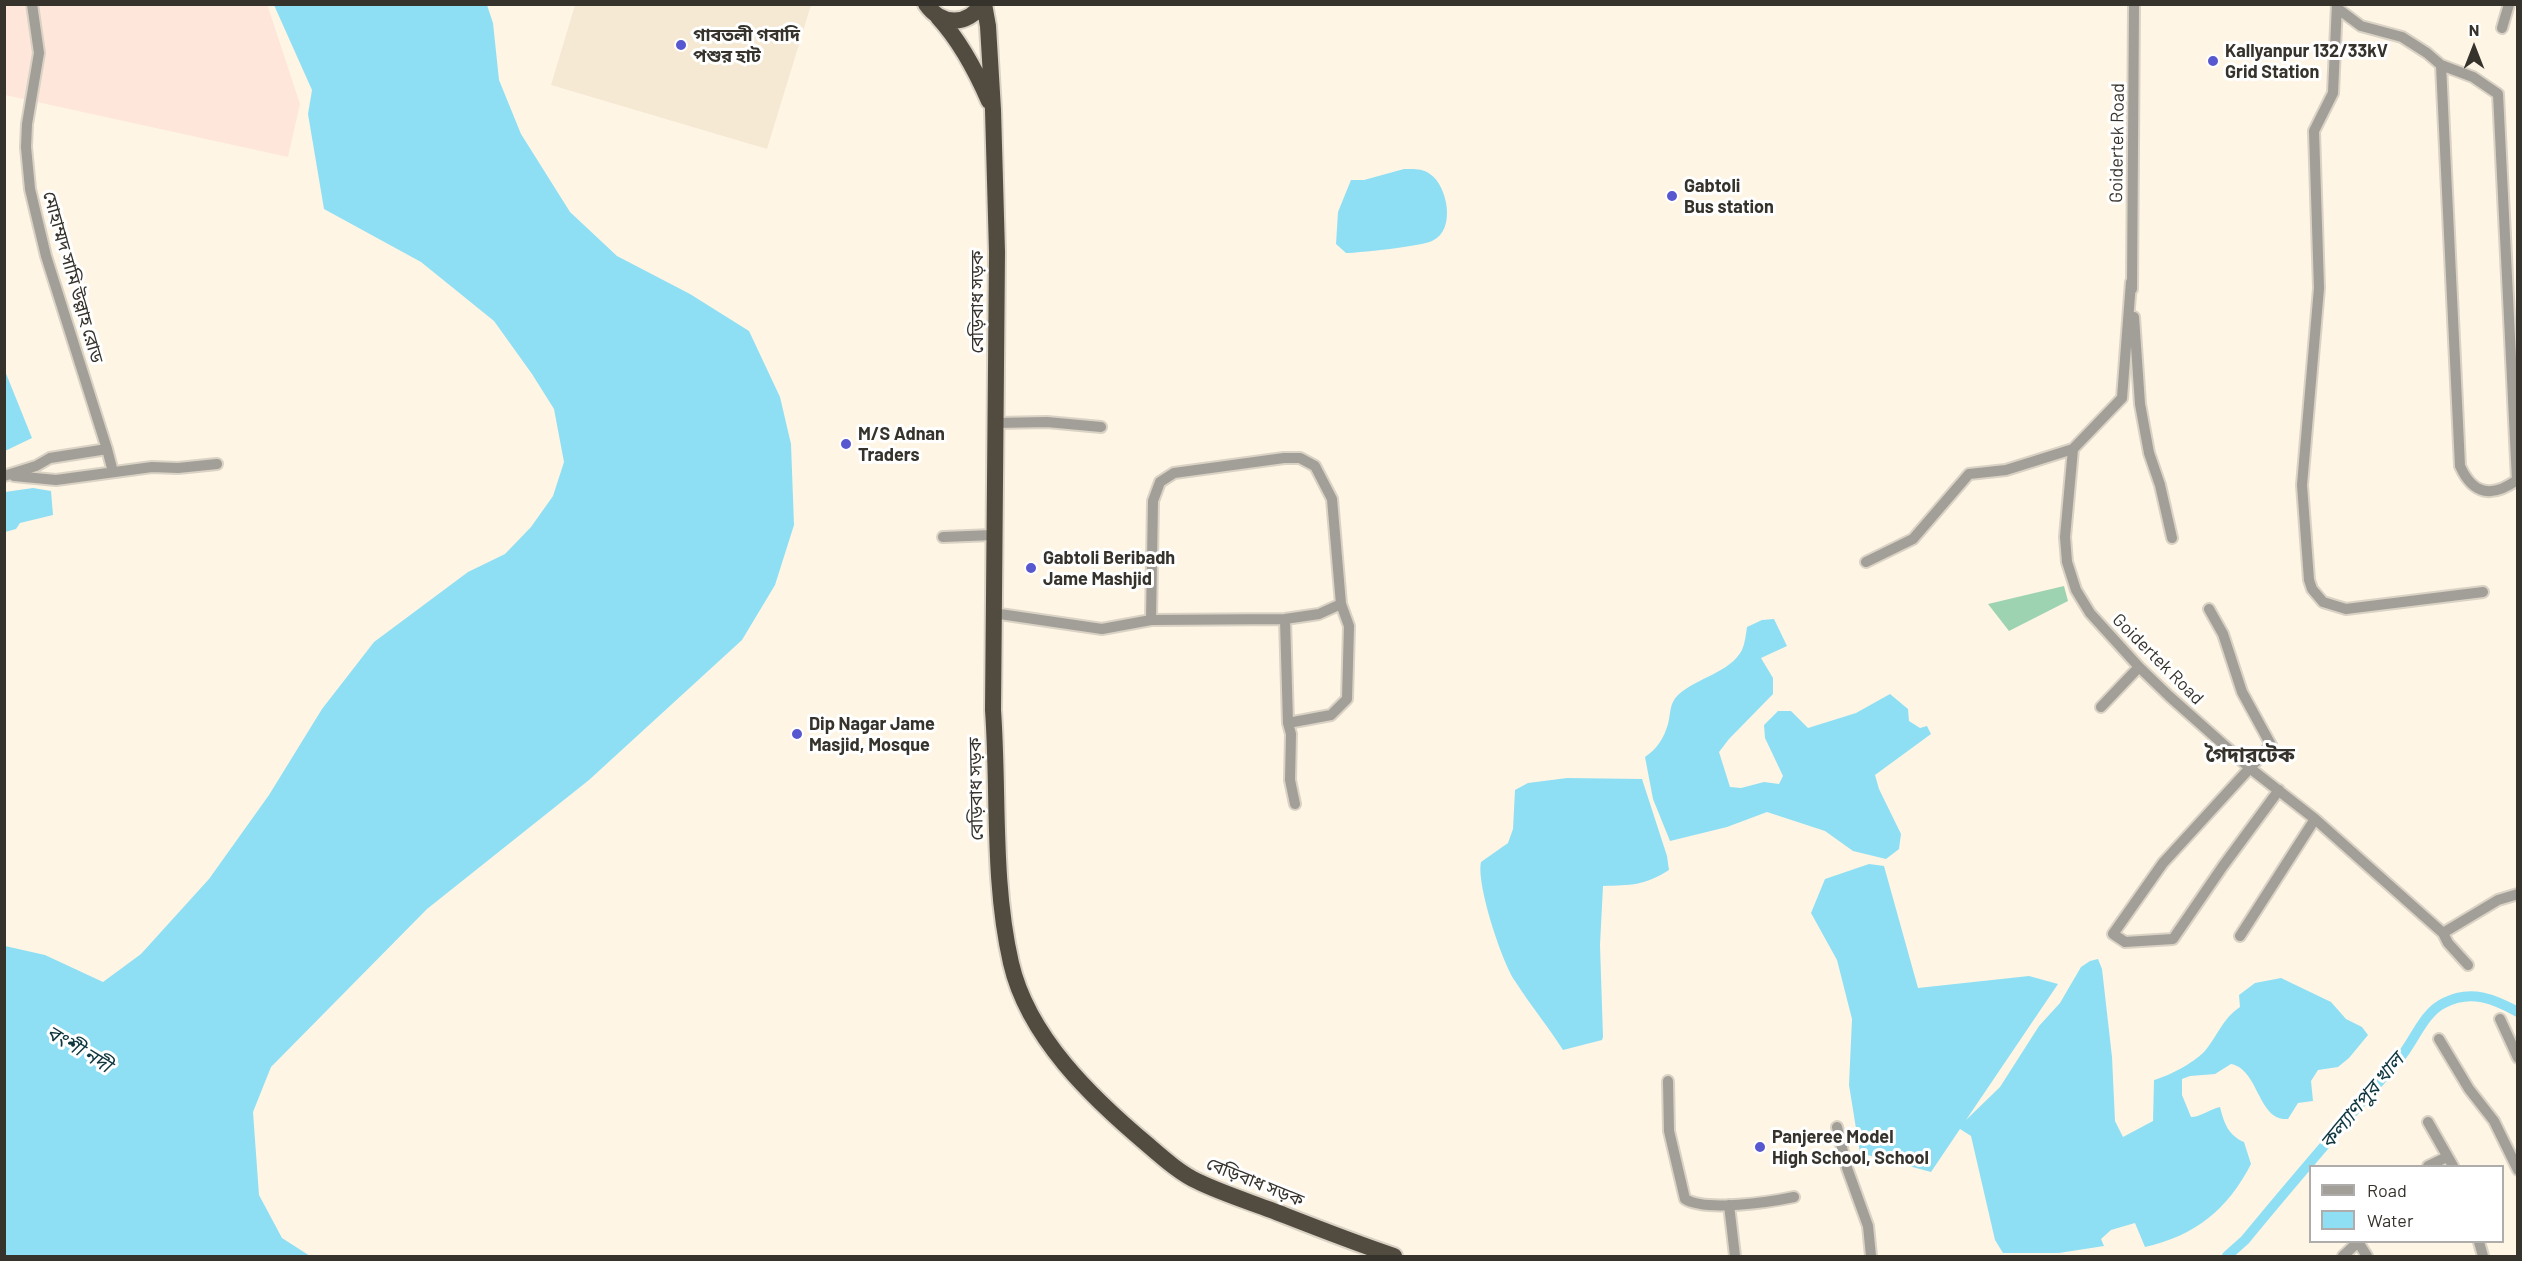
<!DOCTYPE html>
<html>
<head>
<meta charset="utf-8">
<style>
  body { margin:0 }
  #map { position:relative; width:2522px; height:1261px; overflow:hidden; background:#fef5e5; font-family:Barlow,sans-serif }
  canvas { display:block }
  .frame { position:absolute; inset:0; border:6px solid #36322c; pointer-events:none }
  .legend { position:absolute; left:2309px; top:1165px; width:195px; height:78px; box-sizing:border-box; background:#fff; border:2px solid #afadab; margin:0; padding:8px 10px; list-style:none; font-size:18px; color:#36322c }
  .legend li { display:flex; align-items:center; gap:12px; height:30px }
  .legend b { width:30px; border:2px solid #afadab }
  .north { position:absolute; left:2444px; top:18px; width:60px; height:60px; -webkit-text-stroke:4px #fff; paint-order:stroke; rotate:0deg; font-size:16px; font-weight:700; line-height:24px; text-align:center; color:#36322c }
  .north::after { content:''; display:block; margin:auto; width:21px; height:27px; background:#36322c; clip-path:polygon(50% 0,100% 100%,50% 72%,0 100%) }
</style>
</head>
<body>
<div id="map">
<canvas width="2522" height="1261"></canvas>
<div class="frame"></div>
<ul class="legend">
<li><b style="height:8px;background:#a29f98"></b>Road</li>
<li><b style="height:16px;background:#8edff4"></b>Water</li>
</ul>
<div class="north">N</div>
</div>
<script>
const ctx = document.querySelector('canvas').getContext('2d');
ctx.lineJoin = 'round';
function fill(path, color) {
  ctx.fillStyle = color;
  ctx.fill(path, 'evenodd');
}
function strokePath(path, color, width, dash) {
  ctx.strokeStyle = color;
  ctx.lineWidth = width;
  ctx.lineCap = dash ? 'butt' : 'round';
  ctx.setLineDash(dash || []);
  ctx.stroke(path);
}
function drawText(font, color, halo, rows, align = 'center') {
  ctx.font = font + ' Barlow,"Noto Sans Bengali",sans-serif';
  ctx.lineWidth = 6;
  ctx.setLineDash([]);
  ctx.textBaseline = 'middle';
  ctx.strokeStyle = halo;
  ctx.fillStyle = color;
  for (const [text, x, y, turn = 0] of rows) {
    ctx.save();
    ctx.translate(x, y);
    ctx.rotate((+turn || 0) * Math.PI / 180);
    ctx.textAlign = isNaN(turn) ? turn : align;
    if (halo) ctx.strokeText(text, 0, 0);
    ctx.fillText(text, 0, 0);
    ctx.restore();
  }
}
const built = new Path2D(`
  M575,5H811L767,149L551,85Z`);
const industrial = new Path2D(`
  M267,4L300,104L288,157L5,95V5Z`);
const green = new Path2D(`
  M2064,586L2068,601L2009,631L1988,604Z`);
const water = new Path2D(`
  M274,5H487L493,23L499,80L521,134L570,212L617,256L690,294L749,331L780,397L791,444L794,525L775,585L742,640L589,780L427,909L271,1067L253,1112L259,1195L282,1238L310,1256H5V946L45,955L103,982L141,954L209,879L269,795L322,709L374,642L468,572L505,554L531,527L553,496L564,462L554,409L532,374L494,321L421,262L324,209L308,114L312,90Z
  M1404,169C1413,169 1422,168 1430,174C1447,185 1457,230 1432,241C1422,246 1359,253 1346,253L1336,244L1338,212L1351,180H1364Z
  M5,371L32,438L5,451H4Z
  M33,488L51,491L53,515L20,523L16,529L5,532V492Z
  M1774,619L1787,646L1761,658L1773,678V694L1729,739L1719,752L1730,787L1741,788L1764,782L1779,784L1783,776L1765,738L1764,725L1778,711H1791L1808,728L1856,713L1890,694L1908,709L1909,721L1920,728L1927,726L1931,734L1875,775L1879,789L1901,834L1899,849L1886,859L1853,851L1825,831L1767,812L1727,827L1670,841L1653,799L1645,757C1657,749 1664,738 1668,724C1671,712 1669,704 1678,695C1696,678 1730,673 1742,650C1745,643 1746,634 1747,627L1762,620Z
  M1567,778L1642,779L1667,856L1669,870C1644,886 1631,885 1603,886L1600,945L1603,1037L1602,1040L1563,1050C1548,1026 1530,1005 1515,981C1502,962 1476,884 1481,862L1508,843L1513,829L1515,790L1528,783Z
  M1869,864L1884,866L1918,988L2029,976L2058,984L1966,1120L2000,1087L2039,1026L2060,1003L2081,967L2090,961L2098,959L2102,969L2112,1057L2115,1121L2123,1137L2153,1121L2154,1080C2169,1076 2193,1063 2204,1052C2217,1037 2223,1018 2240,1007L2239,995L2255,983L2281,978L2331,1002L2346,1019L2362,1027L2368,1035L2349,1058L2338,1067L2318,1070L2311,1081L2313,1101L2298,1103L2288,1119C2258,1122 2259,1069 2231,1064L2215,1074L2190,1076L2182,1079V1095L2191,1117C2201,1117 2210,1109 2220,1107C2224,1123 2228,1135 2244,1142L2251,1164C2228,1209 2195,1236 2145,1247L2135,1223L2111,1230L2101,1239L2104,1246L2059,1253H2003L1995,1240L1971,1136L1960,1129L1931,1172L1860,1153L1849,1085L1852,1019L1837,960L1811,913L1825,879Z`);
const canal = new Path2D(`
  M2227,1256L2245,1240C2295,1179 2347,1119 2399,1059C2414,1042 2423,1013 2444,1003C2471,989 2494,999 2518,1012`);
const minor = new Path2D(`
  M2337,4L2333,93L2314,131L2319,288L2302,485L2309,580L2312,589L2323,602L2346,609L2483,592
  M2337,8L2361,26L2402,37L2427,53L2441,65L2473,77L2498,94L2517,480C2492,498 2473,495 2460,466L2441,65
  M2502,28L2509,4
  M2131,282L2122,398L2073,449L2065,537L2067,562L2076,590L2090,613L2139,667L2169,696L2251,769L2315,819L2443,933L2448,943L2468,965
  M2132,289L2134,4
  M2134,317L2140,404L2149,453L2160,485L2172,538
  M996,423L1047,422L1101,427
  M107,449L113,472
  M4,476L36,466L50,458L107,449L46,256L30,189L26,147L27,124L39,53L32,4
  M14,476L56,480L152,467L178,468L217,464
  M943,537L993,535
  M1866,562L1913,539L1969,474L2006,470L2073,449
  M2209,609L2223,634L2242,692L2271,745L2163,863L2113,934L2125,942L2173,939L2223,866L2279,790
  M993,613L1102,629L1151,620L1285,619L1319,614L1341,604
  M1285,619L1288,723L1291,734L1290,780L1295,804
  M1151,620L1153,501L1160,482L1174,473L1284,458H1300L1315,466L1332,499L1341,604L1349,626L1347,699L1331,715L1288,723
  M2101,707L2139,667
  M2443,933L2498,900L2518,894
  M2240,936L2315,819
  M2500,1019L2518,1058
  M2439,1039L2469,1089L2494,1121L2518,1170
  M1668,1081L1669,1131L1685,1199C1706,1212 1770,1202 1794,1197
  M2428,1122L2453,1166
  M1837,1127L1847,1168L1868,1226L1871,1256
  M2428,1166L2447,1157
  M1729,1205L1735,1256
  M2479,1242L2483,1256
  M2343,1256L2358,1242L2367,1256`);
const trunk = new Path2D(`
  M926,4C941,26 968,26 982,4
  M984,4L988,26L993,110L997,252L993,710C999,794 992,880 1011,963C1028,1037 1092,1098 1148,1145C1163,1158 1181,1174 1199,1182C1222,1193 1247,1201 1271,1210C1312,1226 1352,1242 1394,1256
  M938,17C960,41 976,71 989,101`);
const markers = [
  [681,45,6,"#5757cf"],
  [2213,61,6,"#5757cf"],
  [1672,196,6,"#5757cf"],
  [846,444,6,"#5757cf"],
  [1031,568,6,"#5757cf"],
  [797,734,6,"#5757cf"],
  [1760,1147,6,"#5757cf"]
];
const poiNames = [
  ["গাবতলী গবাদি",693,35],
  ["পশুর হাট",693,56],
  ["Kallyanpur 132/33kV",2225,51],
  ["Grid Station",2225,72],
  ["Gabtoli",1684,186],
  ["Bus station",1684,207],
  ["M/S Adnan",858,434],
  ["Traders",858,455],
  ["Gabtoli Beribadh",1043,558],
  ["Jame Mashjid",1043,579],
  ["Dip Nagar Jame",809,724],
  ["Masjid, Mosque",809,745],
  ["Panjeree Model",1772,1137],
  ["High School, School",1772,1158]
];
const streetNames = [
  ["Goidertek Road",2117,143,-89],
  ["মোহাম্মদ সামি উল্লাহ রোড",73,277,74],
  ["বেড়িবাধ সড়ক",977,302,-90],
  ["Goidertek Road",2158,659,45],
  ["বেড়িবাধ সড়ক",976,789,-91],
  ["বেড়িবাধ সড়ক",1255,1182,22]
];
const waterNames = [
  ["বংশী নদী",79,1049,31],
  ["কল্যাণপুর খাল",2362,1101,-50]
];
const quarterNames = [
  ["গৈদারটেক",2250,755]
];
fill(built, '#f6e9d3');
fill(industrial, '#fee7da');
fill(green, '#9ed3b1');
fill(water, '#8edff4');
strokePath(canal, '#8edff4', 10);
strokePath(minor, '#dad2c4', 14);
strokePath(trunk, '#dad2c4', 20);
strokePath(minor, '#a29f98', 10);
strokePath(trunk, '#524c40', 16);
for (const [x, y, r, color] of markers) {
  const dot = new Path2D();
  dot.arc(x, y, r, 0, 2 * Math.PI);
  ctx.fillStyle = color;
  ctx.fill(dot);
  strokePath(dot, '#fff', 2);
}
drawText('bold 18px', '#36322c', '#fff', poiNames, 'left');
drawText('18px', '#36322c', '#fff', streetNames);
drawText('italic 20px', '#0e363f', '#fff', waterNames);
drawText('bold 21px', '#36322c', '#fff', quarterNames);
</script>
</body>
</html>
